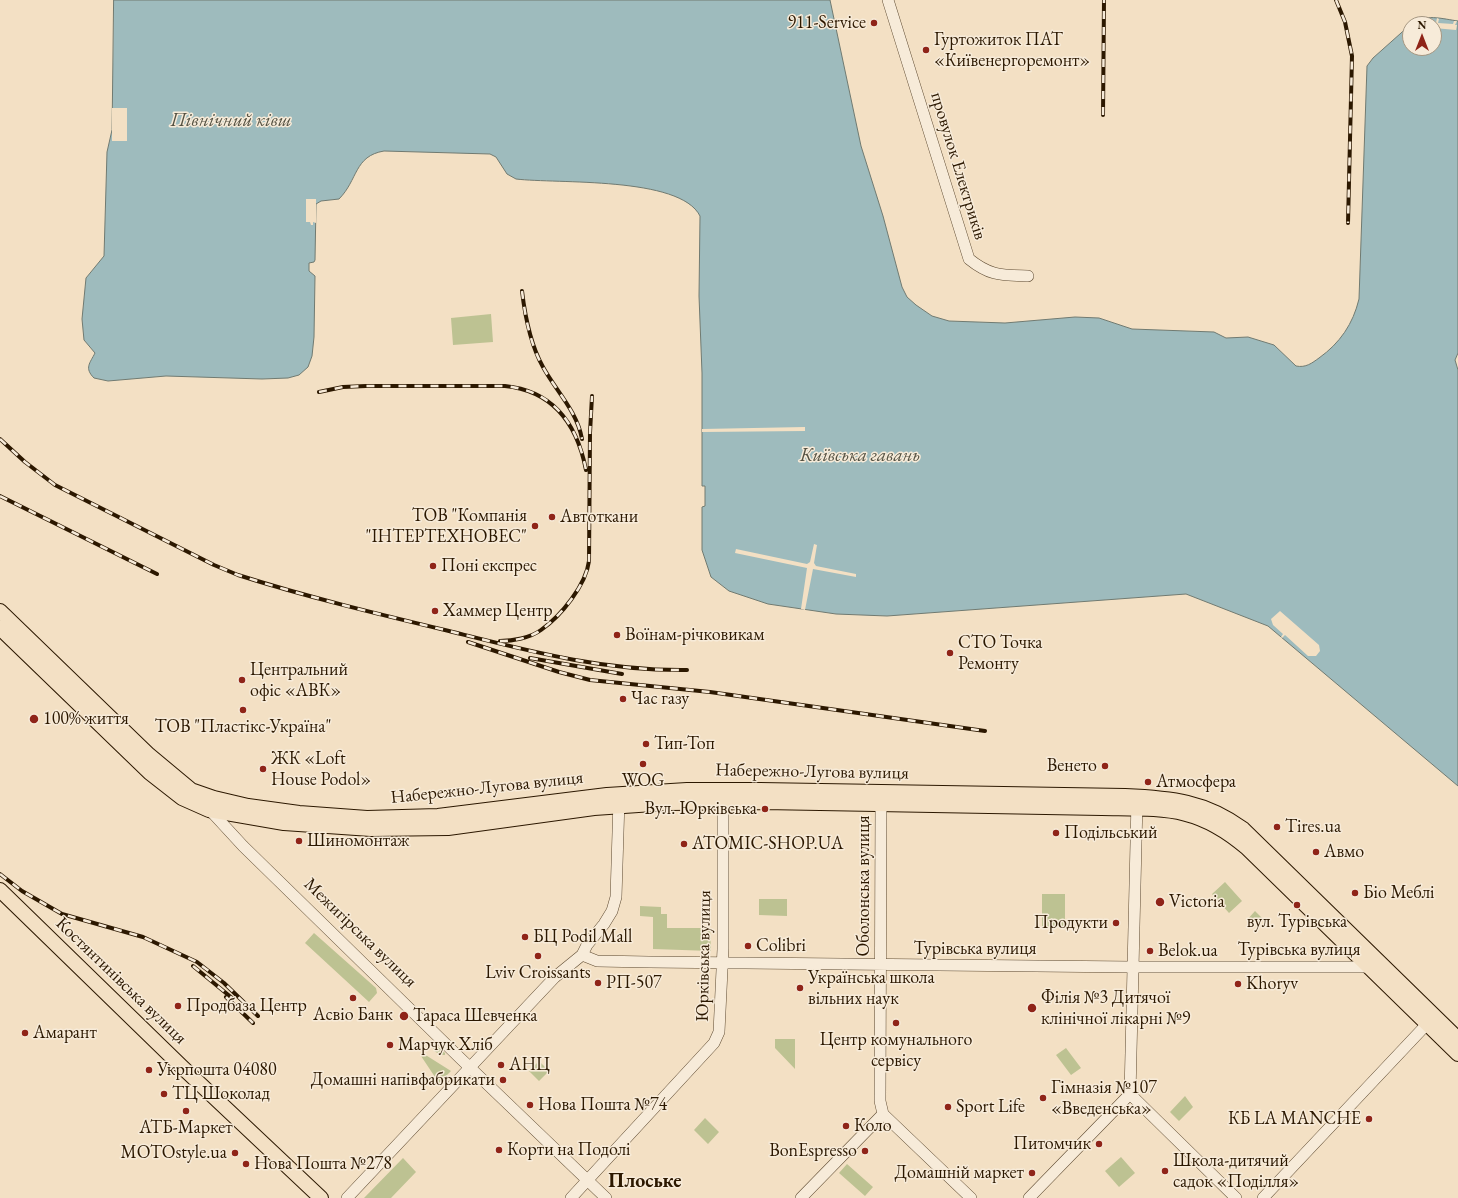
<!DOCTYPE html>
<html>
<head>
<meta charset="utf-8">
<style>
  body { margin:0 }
  #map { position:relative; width:1458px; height:1198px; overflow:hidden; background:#f3e0c4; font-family:"EB Garamond",serif }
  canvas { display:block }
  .north { position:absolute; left:1402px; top:16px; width:40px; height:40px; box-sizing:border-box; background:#f7ebd9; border:1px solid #a69782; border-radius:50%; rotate:0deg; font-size:11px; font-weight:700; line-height:16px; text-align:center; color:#2c1800 }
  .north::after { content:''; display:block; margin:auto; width:14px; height:18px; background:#8f2418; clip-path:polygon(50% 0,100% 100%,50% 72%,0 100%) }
</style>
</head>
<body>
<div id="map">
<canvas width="1458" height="1198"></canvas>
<div class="north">N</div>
</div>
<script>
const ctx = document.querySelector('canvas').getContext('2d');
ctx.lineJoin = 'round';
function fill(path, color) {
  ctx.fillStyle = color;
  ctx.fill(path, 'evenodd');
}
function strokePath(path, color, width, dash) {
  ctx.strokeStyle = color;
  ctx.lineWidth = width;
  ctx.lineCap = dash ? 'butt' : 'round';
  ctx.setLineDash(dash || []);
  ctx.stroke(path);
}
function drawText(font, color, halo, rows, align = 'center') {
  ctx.font = font + ' "EB Garamond",serif';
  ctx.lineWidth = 3;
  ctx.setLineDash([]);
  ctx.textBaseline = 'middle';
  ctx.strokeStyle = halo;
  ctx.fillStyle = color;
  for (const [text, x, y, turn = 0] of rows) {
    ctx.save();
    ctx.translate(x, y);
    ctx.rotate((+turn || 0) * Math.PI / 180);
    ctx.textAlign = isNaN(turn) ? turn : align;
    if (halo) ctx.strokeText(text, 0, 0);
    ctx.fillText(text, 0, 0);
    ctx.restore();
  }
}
const green = new Path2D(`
  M491,314L493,342L453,345L451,318Z
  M1225,882L1242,901L1229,913L1212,894Z
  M1042,894H1065V927H1042Z
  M759,899H787V916L759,915Z
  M640,906L661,907V914H667V928H710L711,951L653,949V917L640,916Z
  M1255,911L1264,920H1247Z
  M314,933L376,988L377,993L369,1002L305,943Z
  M775,1039H795V1069L775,1048Z
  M433,1042L445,1053V1055H441L434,1051L432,1045Z
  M1066,1048L1081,1068L1071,1075L1056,1055Z
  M424,1054L451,1071L439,1083L421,1056Z
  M539,1061L549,1071L539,1081L529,1071Z
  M1185,1096L1193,1107L1179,1121L1170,1112Z
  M705,1118L719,1132L708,1144L694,1130Z
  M1121,1157L1135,1173L1119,1187L1105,1171Z
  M403,1158L416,1172L391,1198H364Z
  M847,1164L873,1187L865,1196L839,1173Z`);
const water = new Path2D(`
  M114,0H830L861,146L883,216L902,287L907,297L916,305L932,316L949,321L1005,323L1075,317L1099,318L1132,329L1214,332L1226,338L1248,337L1274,345L1296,366C1306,368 1312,363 1319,358C1340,343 1353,324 1359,299L1367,66L1373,58L1410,25V48H1434V24H1411C1424,13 1443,19 1458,21V353L1455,360L1458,370V786L1268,626L1186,594L887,616L836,614L768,604L729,591L711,577L702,550V507L705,506V486H702V373L699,296L700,216C680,176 557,184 516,179L507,174L496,157L490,154L384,151C354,156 358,180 339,199L321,201L316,204L315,260L314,262L309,263V271L315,276L314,337L312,356L308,367L299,375L288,378L262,379L166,376L108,381L94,378C84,368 90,363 95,353L84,340L82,319L86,278L104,256L107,152L112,130Z`);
const pier = new Path2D(`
  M1437,18L1439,19L1438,23L1453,24L1454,21H1457L1455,25H1457L1456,30L1434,28V24H1426V22L1436,23Z
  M112,108H127V141H112Z
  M306,199H316V223L313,222V225H311L310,222H306Z
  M805,427V431L702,432V429Z
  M814,544L817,545L814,563L816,566L856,574V577L813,569L805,610L801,609L807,568L735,553L736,549L807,564L810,562Z
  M1280,611L1319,645L1320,651L1316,656H1308L1285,635L1282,638L1281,637L1283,634L1273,625L1271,619Z`);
const minor = new Path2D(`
  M888,0L969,259C990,276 1001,275 1028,276
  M1137,801L1130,1094L1236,1198
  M208,808L243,846L460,1058L606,1198
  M582,955L597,961L649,962L1132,967H1370
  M883,1114L971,1198
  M347,1198L555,977L582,955L587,945L604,924L612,911L616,897L619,800
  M571,1198L714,1043L719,1032L723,949V802
  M801,1198L883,1114L880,1101L881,803
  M1029,1198L1130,1094
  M1263,1198L1427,1024`);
const major = new Path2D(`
  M0,611L149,755L191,790L214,798L248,806L299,813L367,818L438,816L607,795L687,790H760L1125,796C1171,798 1205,801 1243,829L1458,1039
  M0,628L150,773L182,798L209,810L284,823L371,829L448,828L594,808L668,803L764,802L1102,808C1164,809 1197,805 1247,848L1458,1054
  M0,890L181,1066L321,1198`);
const rail = new Path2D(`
  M1336,0L1345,22L1352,56L1348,223
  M1103,115L1104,0
  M522,291C525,316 530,344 543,367C556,391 577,411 582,439
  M319,392L343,387L366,386H505C554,391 577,424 586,470
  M0,439L25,462L55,485L214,565L238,575C307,597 378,614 449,631C529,651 603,671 687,670
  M0,496L157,574
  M500,641C513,641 530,638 541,630C561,616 586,585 589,561L590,433L592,396
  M468,642L559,672L590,680L710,692L985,731
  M530,658L622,674
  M0,874L22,891L62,914L143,937L197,962L224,983L258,1016
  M193,966L232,998
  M226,997L253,1023`);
const markers = [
  [874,23,4,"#8f2418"],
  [926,50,4,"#8f2418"],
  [552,517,4,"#8f2418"],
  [535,526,4,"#8f2418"],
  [433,566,4,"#8f2418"],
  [435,611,4,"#8f2418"],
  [617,635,4,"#8f2418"],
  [950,653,4,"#8f2418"],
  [242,680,4,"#8f2418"],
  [623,699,4,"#8f2418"],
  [243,710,4,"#8f2418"],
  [34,719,5,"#8f2418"],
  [646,744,4,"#8f2418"],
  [643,764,4,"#8f2418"],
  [1105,766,4,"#8f2418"],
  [263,769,4,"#8f2418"],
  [1148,782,4,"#8f2418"],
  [765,809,4,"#8f2418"],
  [1277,827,4,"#8f2418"],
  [1056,833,4,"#8f2418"],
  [299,841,4,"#8f2418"],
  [684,844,4,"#8f2418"],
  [1316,852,4,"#8f2418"],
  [1355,893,4,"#8f2418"],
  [1160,902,5,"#8f2418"],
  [1297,905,4,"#8f2418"],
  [1116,923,4,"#8f2418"],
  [525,937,4,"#8f2418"],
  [748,946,4,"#8f2418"],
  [1150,951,4,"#8f2418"],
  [538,956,4,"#8f2418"],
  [598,983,4,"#8f2418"],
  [1238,984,4,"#8f2418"],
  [800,988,4,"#8f2418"],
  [353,998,4,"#8f2418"],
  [178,1006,4,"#8f2418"],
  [1032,1008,5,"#8f2418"],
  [404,1016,5,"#8f2418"],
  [896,1023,4,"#8f2418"],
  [25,1033,4,"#8f2418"],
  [390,1045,4,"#8f2418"],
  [501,1065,4,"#8f2418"],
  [149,1070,4,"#8f2418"],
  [503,1080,4,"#8f2418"],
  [164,1094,4,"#8f2418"],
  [1043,1098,4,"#8f2418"],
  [530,1105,4,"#8f2418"],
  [948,1107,4,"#8f2418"],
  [186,1111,4,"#8f2418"],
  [1369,1119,4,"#8f2418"],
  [846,1126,4,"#8f2418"],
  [1099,1144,4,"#8f2418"],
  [499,1150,4,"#8f2418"],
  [865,1151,4,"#8f2418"],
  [235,1153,4,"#8f2418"],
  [246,1164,4,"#8f2418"],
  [1165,1171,4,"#8f2418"],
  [1032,1173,4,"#8f2418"]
];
const poiNames = [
  ["911-Service",866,23,"right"],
  ["Гуртожиток ПАТ",934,40],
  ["«Київенергоремонт»",934,61],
  ["ТОВ \"Компанія",527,516,"right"],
  ["\"ІНТЕРТЕХНОВЕС\"",527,537,"right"],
  ["Автоткани",560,517],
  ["Поні експрес",441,566],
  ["Хаммер Центр",443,611],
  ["Воїнам-річковикам",625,635],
  ["СТО Точка",958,643],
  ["Ремонту",958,664],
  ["Центральний",250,670],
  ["офіс «АВК»",250,691],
  ["Час газу",631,699],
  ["100% життя",43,719],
  ["ТОВ \"Пластікс-Україна\"",243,727,"center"],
  ["Тип-Топ",654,744],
  ["ЖК «Loft",271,759],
  ["House Podol»",271,780],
  ["Венето",1097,766,"right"],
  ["WOG",643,781,"center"],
  ["Атмосфера",1156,782],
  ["Вул. Юрківська",757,809,"right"],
  ["Tires.ua",1285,827],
  ["Подільський",1064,833],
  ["Шиномонтаж",307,841],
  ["ATOMIC-SHOP.UA",692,844],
  ["Авмо",1324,852],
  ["Біо Меблі",1363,893],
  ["Victoria",1169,902],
  ["вул. Турівська",1297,922,"center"],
  ["Продукти",1108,923,"right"],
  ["БЦ Podil Mall",533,937],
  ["Colibri",756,946],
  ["Belok.ua",1158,951],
  ["Lviv Croissants",538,973,"center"],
  ["Українська школа",808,978],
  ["вільних наук",808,999],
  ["РП-507",606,983],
  ["Khoryv",1246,984],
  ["Філія №3 Дитячої",1041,998],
  ["клінічної лікарні №9",1041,1019],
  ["Продбаза Центр",186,1006],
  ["Асвіо Банк",353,1015,"center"],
  ["Тараса Шевченка",413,1016],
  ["Амарант",33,1033],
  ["Центр комунального",896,1040,"center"],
  ["сервісу",896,1061,"center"],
  ["Марчук Хліб",398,1045],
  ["АНЦ",509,1065],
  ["Укрпошта 04080",157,1070],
  ["Домашні напівфабрикати",495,1080,"right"],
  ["Гімназія №107",1051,1088],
  ["«Введенська»",1051,1109],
  ["ТЦ Шоколад",172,1094],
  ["Нова Пошта №74",538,1105],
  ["Sport Life",956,1107],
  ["КБ LA MANCHE",1361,1119,"right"],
  ["Коло",854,1126],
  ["АТБ-Маркет",186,1128,"center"],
  ["Питомчик",1091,1144,"right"],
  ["Корти на Подолі",507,1150],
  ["BonEspresso",857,1151,"right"],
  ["MOTOstyle.ua",227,1153,"right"],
  ["Школа-дитячий",1173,1161],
  ["садок «Поділля»",1173,1182],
  ["Нова Пошта №278",254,1164],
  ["Домашній маркет",1024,1173,"right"]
];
const streetNames = [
  ["провулок Електриків",958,166,73],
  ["Набережно-Лугова вулиця",812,772,1],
  ["Набережно-Лугова вулиця",487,788,-6],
  ["Оболонська вулиця",864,886,-90],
  ["Межигірська вулиця",360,933,44],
  ["Турівська вулиця",975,949],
  ["Турівська вулиця",1299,950],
  ["Юрківська вулиця",704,956,-89],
  ["Костянтинівська вулиця",121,981,44]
];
const waterNames = [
  ["Північний ківш",231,121],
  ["Київська гавань",860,456]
];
const quarterNames = [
  ["Плоське",645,1182]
];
fill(green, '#bdc292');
fill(water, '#9ebbbd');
strokePath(water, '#707a71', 1);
fill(pier, '#f3e0c4');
strokePath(minor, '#5e4a31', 12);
strokePath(major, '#2c1800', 16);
strokePath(minor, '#f7ebd9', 11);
strokePath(major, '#f3e0c4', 14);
strokePath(rail, '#2c1800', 4);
strokePath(rail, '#f7ebd9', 2.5, [8]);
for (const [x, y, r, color] of markers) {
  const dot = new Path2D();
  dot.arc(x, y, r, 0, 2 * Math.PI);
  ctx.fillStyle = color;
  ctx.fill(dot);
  strokePath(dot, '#f7ebd9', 1.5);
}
drawText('18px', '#2c1800', '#f7ebd9', poiNames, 'left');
drawText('18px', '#2c1800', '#f7ebd9', streetNames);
drawText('italic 19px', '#545142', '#f7ebd9', waterNames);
drawText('bold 20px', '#2c1800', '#f7ebd9', quarterNames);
</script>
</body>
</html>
